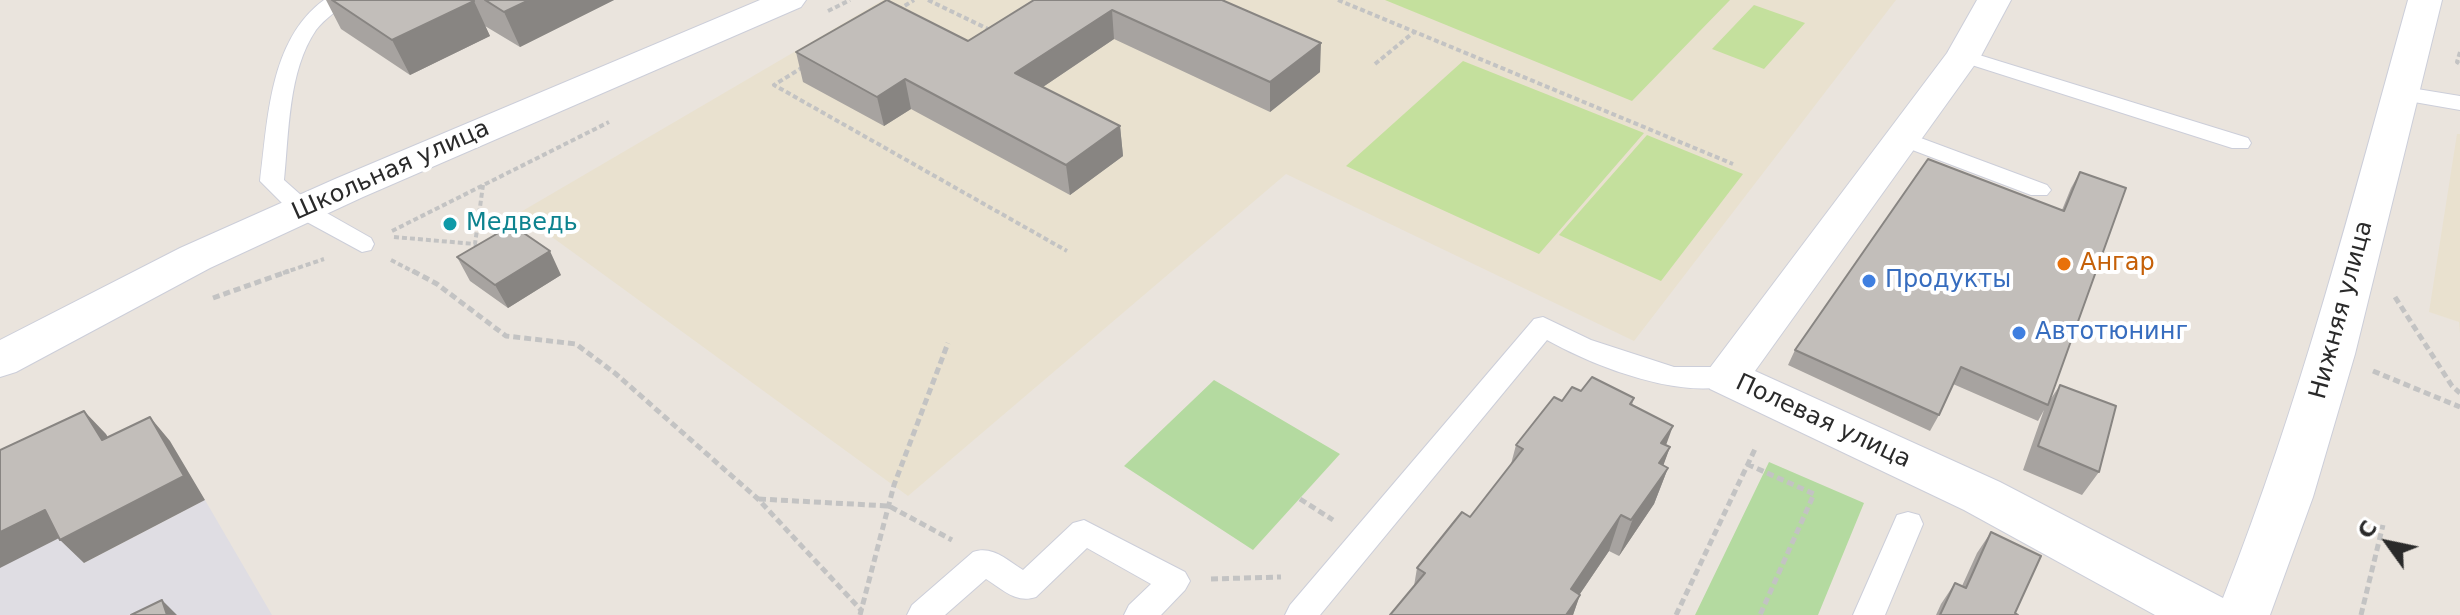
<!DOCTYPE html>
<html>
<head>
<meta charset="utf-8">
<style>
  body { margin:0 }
  #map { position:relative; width:2460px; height:615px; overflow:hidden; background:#eae4dd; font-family:"DejaVu Sans",sans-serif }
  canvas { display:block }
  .north { position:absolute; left:2348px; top:503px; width:80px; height:80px; -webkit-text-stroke:6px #fff; paint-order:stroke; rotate:303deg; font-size:22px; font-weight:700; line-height:32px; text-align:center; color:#2a2a2a }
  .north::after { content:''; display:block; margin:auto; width:28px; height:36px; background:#2a2a2a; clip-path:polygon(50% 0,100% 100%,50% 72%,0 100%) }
</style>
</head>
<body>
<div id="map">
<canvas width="2460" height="615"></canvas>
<div class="north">С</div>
</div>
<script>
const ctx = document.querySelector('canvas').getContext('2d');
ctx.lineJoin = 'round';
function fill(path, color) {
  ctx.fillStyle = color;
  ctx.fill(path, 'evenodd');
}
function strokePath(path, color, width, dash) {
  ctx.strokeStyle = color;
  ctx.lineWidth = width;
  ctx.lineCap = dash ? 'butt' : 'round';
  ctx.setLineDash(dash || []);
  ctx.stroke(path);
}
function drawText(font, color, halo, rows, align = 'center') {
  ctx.font = font + ' "DejaVu Sans",sans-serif';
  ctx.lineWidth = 8;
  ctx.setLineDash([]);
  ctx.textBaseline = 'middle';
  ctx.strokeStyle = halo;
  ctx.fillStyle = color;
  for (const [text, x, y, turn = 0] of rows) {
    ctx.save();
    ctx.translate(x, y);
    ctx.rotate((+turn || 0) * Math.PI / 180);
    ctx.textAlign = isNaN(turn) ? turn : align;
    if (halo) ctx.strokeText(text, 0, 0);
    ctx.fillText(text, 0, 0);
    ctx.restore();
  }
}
const industrial = new Path2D(`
  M205,500L272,615H0V567L69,533L84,563Z`);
const education = new Path2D(`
  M883,0H1896L1634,341L1286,174L908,496L519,213Z
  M2457,134H2460V333L2459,322L2429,312Z`);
const green = new Path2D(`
  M1214,380L1340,454L1253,550L1124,466Z
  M1769,462L1864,503L1818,615H1695Z`);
const pitch = new Path2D(`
  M1385,0H1730L1632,101Z
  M1754,5L1805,23L1764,69L1712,49Z
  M1463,61L1644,133L1539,254L1346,166Z
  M1647,135L1743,174L1661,281L1559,235Z`);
const pathFar1 = new Path2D(`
  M928,0L990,30
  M1338,0L1733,164
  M898,10L914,0
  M828,11L850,0
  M2460,52L2457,62L2460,64
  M1375,64L1414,32
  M803,67L774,85L1067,251
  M392,231L609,122
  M394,237L475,244L483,185
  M391,260L416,273
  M283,273L324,259`);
const path = new Path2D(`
  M413,271L437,284L506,336L576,344L616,374L758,499L861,610
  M2395,297L2452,386L2460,393
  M213,298L289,271
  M2373,371L2460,407
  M1747,464L1814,494L1760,615
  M759,499L889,506L952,540
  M1300,499L1333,520
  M1211,579L1281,577
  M860,615L894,485L948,343
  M1676,615L1756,447
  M2361,615L2383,525`);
const service = new Path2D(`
  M324,0H347C338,11 325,18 316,30C288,71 289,132 284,180L311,204L371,238L374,244L371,250L362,252L294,215L260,181C268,120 269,40 324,0Z
  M1963,50L2248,138L2251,143L2248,148H2232L1956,60L1952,56Z
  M2399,86L2460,96V110L2391,98L2388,93Z
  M1902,131L2047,185L2051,190L2047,195H2031L1894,143L1891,138L1894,133Z
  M1543,317L1591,340L1674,367H1726L1736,370L1740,377L1736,384C1681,401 1594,366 1547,340L1320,615H1285L1290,605L1534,319Z
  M1908,512L1919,515L1923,524L1885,615H1853L1897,515Z
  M1084,520L1185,572L1190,581L1185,590L1161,615H1124L1129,605L1151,584L1087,548L1036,597C1016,604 1002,589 986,579L945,615H907L912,605L973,552C992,545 1007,560 1023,570L1073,523Z`);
const minor = new Path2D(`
  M760,0H806L801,7L363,197L210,268L16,372L0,377V340L180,248L335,179Z
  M1977,0H2011L1981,56L1755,371L2000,482L2223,598C2300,404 2352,201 2408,0H2442L2355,354L2313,497L2270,615H2155L1964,510L1710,389L1703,377L1947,53Z`);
const wall = new Path2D(`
  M326,0H614L520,47L485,26L490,36L410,75L341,29Z
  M1034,0H1222L1320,72L1270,112L1114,39L1043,87L1120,126L1123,156L1070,195L911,109L884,126L803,82L796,52L968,41Z
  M2080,172L2048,403L2060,385L2099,472L2082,495L2023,470L2044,410L2038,421L1953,384L1939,415L1930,431L1788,365L1795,350L2062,210L2071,188Z
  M457,257L561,275L508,308L470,281Z
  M1581,391L1634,398L1632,405L1666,445L1670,447L1663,465L1668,468L1654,504L1619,556L1609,551L1580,594L1573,615H1390L1414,586L1417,568L1470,517L1511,464L1516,445L1562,401Z
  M1991,532L2015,613L2018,615H1936L1941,604L1955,583L1962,586L1977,553Z`);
const shadedWall = new Path2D(`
  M529,0H614L520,47L504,12Z
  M474,1L490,36L410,75L392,40Z
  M1112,10L1114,39L1019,103L1015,73Z
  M1321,43L1320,72L1270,112V82Z
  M905,79L911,109L884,126L877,97Z
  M1120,126L1123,156L1070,195L1066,165Z
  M550,251L561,275L508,308L495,285Z
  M84,411L106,434L123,464L102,440Z
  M150,417L170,441L205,500L84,563L60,540Z
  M1673,426L1661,459L1670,447L1657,483L1668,468L1654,504L1619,556L1661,443Z
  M45,510L69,533L0,568V532Z
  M1621,515L1609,551L1571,607L1580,595L1573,615H1563L1571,589Z
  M162,600L177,615H167Z`);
const building = new Path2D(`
  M332,0H472L474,1L392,40Z
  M485,0H529L504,12Z
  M887,0L968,41L1034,0H1222L1321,43L1270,82L1112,10L1015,73L1120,126L1066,165L905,79L877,97L796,52Z
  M1928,159L2064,211L2080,172L2126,188L2048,405L1961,367L1939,415L1795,350Z
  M512,225L550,251L495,285L457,257Z
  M1592,377L1634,398L1630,404L1673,426L1661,443L1670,447L1659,463L1668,468L1631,520L1621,515L1571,589L1580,595L1566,615H1390L1425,573L1417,568L1462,512L1470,517L1523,449L1516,445L1554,397L1562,401L1572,387L1581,391Z
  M2060,385L2116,406L2099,472L2038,446Z
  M84,411L102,440L150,417L184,476L60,540L45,510L0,532V450Z
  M1991,532L2041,556L2015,613L2018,615H1940L1955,583L1966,588Z
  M162,600L167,615H131Z`);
const markers = [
  [450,224,8,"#0f9aa8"],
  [2064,264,8,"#e8710a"],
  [1869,281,8,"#3f7fe0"],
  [2019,333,8,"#3f7fe0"]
];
const streetNames = [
  ["Школьная улица",391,171,-24],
  ["Нижняя улица",2342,310,-75],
  ["Полевая улица",1823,422,25]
];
const cultureNames = [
  ["Медведь",466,224]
];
const foodNames = [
  ["Ангар",2080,264]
];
const shopNames = [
  ["Продукты",1885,281],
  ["Автотюнинг",2035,333]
];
fill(industrial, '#dfdde3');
fill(education, '#e9e1cf');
fill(green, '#b4daa0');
fill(pitch, '#c4e09d');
strokePath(service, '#ccced9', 2);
strokePath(minor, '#ccced9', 2);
strokePath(pathFar1, '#c3c3c3', 4, [5, 3]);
strokePath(path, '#c3c3c3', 5, [7, 4]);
fill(service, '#fff');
fill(minor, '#fff');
fill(wall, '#a7a3a0');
fill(shadedWall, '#888582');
fill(building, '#c2beba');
strokePath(building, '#888582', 2);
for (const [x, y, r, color] of markers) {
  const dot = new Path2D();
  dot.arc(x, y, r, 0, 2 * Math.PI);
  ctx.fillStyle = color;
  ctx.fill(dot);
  strokePath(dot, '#fff', 3);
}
drawText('24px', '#2a2a2a', '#fff', streetNames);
drawText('24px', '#0d838f', '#fff', cultureNames, 'left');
drawText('24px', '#c56008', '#fff', foodNames, 'left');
drawText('24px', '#366cbe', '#fff', shopNames, 'left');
</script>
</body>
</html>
